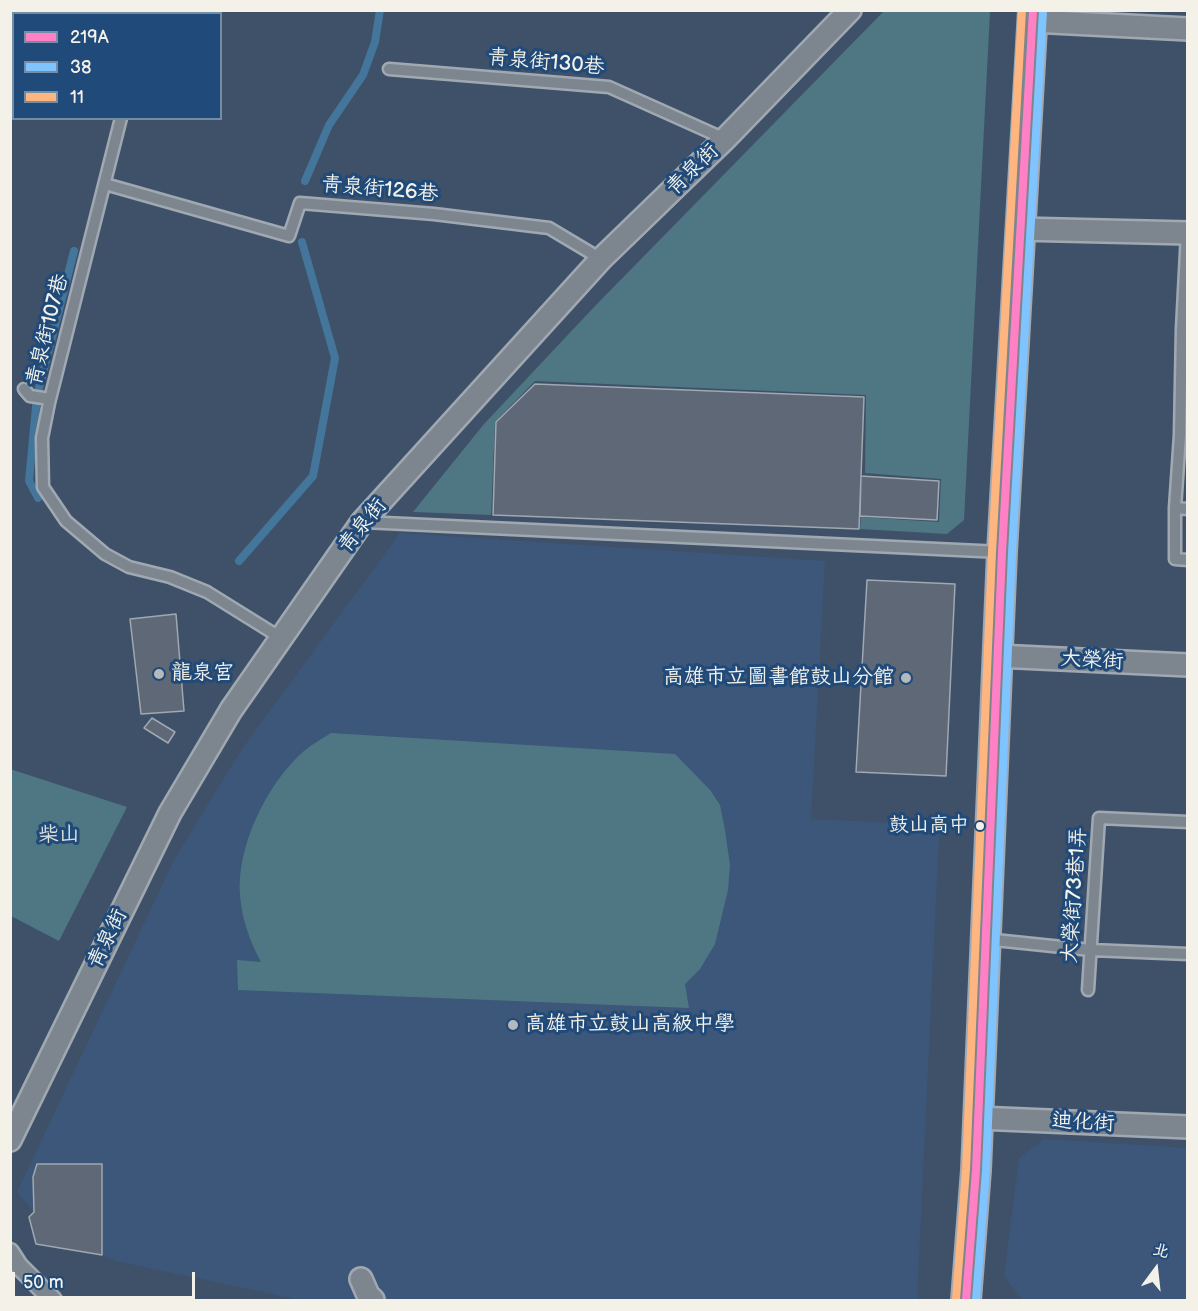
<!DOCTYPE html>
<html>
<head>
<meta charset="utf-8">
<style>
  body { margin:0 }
  #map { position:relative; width:1198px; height:1311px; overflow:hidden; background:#3e5169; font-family:"Balsamiq Sans","LXGW WenKai TC",sans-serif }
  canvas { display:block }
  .frame { position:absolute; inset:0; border:12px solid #f4f1e8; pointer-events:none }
  .legend { position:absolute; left:12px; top:12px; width:210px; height:108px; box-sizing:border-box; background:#1f4a7a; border:2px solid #748da6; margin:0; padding:8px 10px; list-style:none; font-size:18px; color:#f4f1e8 }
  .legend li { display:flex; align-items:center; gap:12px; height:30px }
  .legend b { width:30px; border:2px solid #748da6 }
  .north { position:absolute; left:1126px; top:1239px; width:60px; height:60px; -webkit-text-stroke:4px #1f4a7a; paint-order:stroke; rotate:15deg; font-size:16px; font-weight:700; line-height:24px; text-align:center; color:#f4f1e8 }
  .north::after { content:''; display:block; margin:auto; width:21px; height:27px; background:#f4f1e8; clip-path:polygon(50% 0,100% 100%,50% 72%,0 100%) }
  .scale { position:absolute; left:12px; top:1272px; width:183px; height:27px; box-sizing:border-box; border:3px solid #f4f1e8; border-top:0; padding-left:8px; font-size:18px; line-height:21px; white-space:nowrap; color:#f4f1e8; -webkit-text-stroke:4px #1f4a7a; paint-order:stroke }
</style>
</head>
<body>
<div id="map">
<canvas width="1198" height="1311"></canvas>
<div class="frame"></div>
<ul class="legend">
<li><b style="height:8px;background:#ff80c5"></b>219A</li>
<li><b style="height:8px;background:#80c4ff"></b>38</li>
<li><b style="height:8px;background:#ffb580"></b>11</li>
</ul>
<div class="north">北</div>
<div class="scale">50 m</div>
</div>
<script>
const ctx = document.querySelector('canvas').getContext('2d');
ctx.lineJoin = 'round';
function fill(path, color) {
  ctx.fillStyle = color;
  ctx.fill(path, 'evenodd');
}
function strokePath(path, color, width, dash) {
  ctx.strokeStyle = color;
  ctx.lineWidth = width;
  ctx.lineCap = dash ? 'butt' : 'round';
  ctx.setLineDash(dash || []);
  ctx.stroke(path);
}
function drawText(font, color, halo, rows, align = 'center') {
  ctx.font = font + ' "Balsamiq Sans","LXGW WenKai TC",sans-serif';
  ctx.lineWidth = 6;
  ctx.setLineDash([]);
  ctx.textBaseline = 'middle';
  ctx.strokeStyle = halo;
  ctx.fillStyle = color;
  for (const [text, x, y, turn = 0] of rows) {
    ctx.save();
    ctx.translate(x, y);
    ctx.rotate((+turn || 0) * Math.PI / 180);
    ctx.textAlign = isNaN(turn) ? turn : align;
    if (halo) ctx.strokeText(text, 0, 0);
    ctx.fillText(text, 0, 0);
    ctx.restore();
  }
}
const built = new Path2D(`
  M400,533L825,561L811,819L935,825L939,835L917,1300H301L116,1261L102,1255L36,1244L34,1212L17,1192L175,858L242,749Z
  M1044,1139L1187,1148V1300H1023L1004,1276L1019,1158Z`);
const green = new Path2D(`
  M884,11H990L964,520L947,534L860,529L861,517L939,522L941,479L865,473L866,395L535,381L495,422L491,515L413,512L484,424L596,305Z
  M331,733L675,754L710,790L720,805L725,830L730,865L728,890L715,944L700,969L685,984L689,1008L238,990L237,960L261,962C250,942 242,919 240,896C236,847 267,783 304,751C312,744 322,739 331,733Z
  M10,769L127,807L59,941L11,916Z`);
const stream = new Path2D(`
  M305,181L329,125L363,75L375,42L380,10
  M38,498L29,481L37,396L74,251
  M239,561L313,476L335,358L302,242`);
const building = new Path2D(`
  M535,384L864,397L859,529L493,515L496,422Z
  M861,476L939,481L937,520L860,516Z
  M867,580L955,584L946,776L856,772Z
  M176,614L184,711L141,714L130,619Z
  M152,718L175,732L168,743L144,728Z
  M37,1164H102V1255L36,1244L29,1217L34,1212L33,1177Z`);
const service = new Path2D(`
  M146,14L147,10
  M389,69L609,87L725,139
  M121,118L49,403L42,438L43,487L66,521L105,554L129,567L170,577L207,592L281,638
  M105,184L289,236L300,203L434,214L549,228L601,259
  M1187,233L1182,329L1180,435L1175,508V559L1188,560
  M24,389L30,396L50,399
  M1175,508L1188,509
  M363,522L1001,552
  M985,939L1091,950L1188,954
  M1088,990L1099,818L1188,822`);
const pedestrian = new Path2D(`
  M10,1252L19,1266L53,1300`);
const minor = new Path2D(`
  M1032,21L1188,29
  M1019,229L1188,233
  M997,656L1188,665
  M978,1118L1188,1127
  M10,1140L170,813L231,710L362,522L601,259L725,139L850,10
  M361,1279L368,1295L373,1300`);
const tertiary = new Path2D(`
  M966,1300L976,1170L1002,552L1033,10`);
const bus1 = new Path2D(`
  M966,1300L976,1170L1002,552L1033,10`);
const bus2 = new Path2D(`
  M976,1300L986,1170L1012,553L1043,11`);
const bus3 = new Path2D(`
  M956,1299L966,1169L992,552L1022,10`);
const markers = [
  [159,674,6,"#b4b9bc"],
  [906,678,6,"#b4b9bc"],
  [980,826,5,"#f4f1e8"],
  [513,1025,6,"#b4b9bc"]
];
const busNames = [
  ["鼓山高中",969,826]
];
const streetNames = [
  ["青泉街130巷",546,63,5],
  ["青泉街",693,170,-44],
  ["青泉街126巷",380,190,5],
  ["青泉街107巷",48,330,-76],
  ["青泉街",363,526,-51],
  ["大榮街",1092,661,3],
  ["大榮街73巷1弄",1075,895,-86],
  ["青泉街",108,939,-64],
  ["迪化街",1083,1123,3]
];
const poiNames = [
  ["龍泉宮",171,674],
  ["高雄市立圖書館鼓山分館",894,678,"right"],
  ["高雄市立鼓山高級中學",525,1025]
];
const parkNames = [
  ["柴山",59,836]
];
fill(built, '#3c5779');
fill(green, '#4e7783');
strokePath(stream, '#43769a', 8);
fill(building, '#5e6876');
strokePath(building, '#a0a8b1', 1.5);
strokePath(service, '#a0a8b1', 15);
strokePath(pedestrian, '#a0a8b1', 21);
strokePath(minor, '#a0a8b1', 26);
strokePath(tertiary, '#a0a8b1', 32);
strokePath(service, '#7d868e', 10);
strokePath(pedestrian, '#7d868e', 16);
strokePath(minor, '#7d868e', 21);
strokePath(tertiary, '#7d868e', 27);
strokePath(bus1, '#ff80c5', 8);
strokePath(bus2, '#80c4ff', 8);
strokePath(bus3, '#ffb580', 8);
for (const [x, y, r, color] of markers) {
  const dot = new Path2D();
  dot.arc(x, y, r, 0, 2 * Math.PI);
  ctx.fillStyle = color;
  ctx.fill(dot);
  strokePath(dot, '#1f4a7a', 2);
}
drawText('20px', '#f4f1e8', '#1f4a7a', busNames, 'right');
drawText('21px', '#f4f1e8', '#1f4a7a', streetNames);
drawText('21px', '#f4f1e8', '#1f4a7a', poiNames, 'left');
drawText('21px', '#dbe0d9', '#1f4a7a', parkNames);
</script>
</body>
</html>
